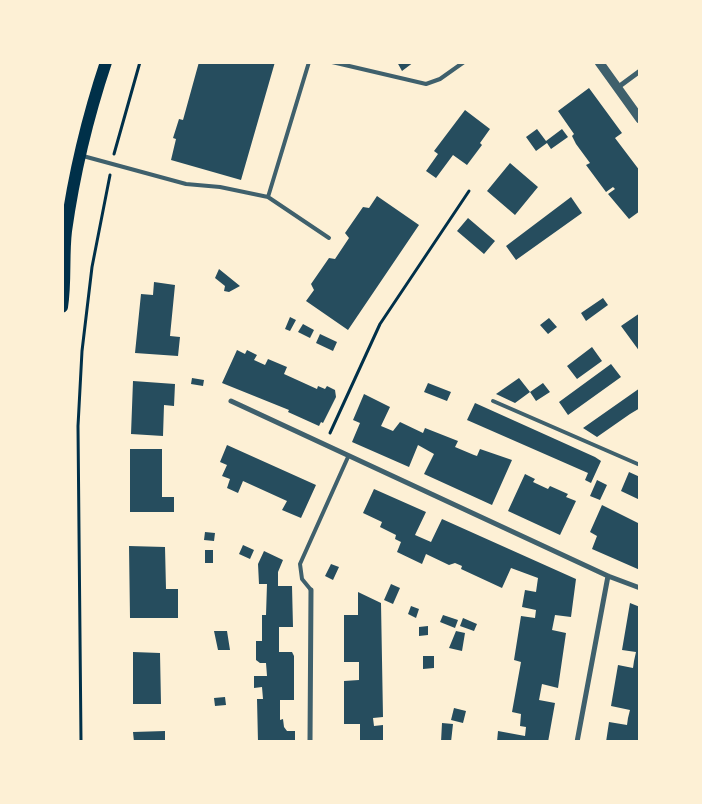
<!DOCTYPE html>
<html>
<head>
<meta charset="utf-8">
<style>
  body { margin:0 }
  #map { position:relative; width:702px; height:804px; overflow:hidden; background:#fdf0d5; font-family:Poppins,sans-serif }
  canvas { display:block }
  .frame { position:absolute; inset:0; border:64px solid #fdf0d5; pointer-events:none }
</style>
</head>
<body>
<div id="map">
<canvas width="702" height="804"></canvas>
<div class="frame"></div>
</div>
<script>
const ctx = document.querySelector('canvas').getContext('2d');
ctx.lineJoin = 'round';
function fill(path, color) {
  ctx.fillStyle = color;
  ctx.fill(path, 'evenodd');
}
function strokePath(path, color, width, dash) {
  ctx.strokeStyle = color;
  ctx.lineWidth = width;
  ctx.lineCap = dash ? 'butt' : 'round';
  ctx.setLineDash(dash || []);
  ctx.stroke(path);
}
const building = new Path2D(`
  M199,62H275L241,180L171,160L176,139L173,138L179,119L183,120Z
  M397,62H414L402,71Z
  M589,88L622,133L615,138L640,171V211L629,219L608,194L615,189L613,187L606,192L586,165L590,163L576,144L572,136L574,134L558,111Z
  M465,110L490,129L480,143L482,145L467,165L453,155L436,178L426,171L438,154L434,151Z
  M537,129L546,141L562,129L568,137L551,149L547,143L536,151L526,137Z
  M510,163L538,187L515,215L487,191Z
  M377,196L419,225L348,330L306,301L314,290L311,284L329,258L335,259L349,238L345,233L363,207L369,208Z
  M571,197L582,213L516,260L506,246Z
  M468,218L495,241L484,254L457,231Z
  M219,269L240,286L229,292L224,291L225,286L215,278Z
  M154,282L175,285L170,336L180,337L178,356L135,353L141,294L153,295Z
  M603,298L608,305L586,321L581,313Z
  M640,313V352L621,326Z
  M290,317L296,320L290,331L285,329Z
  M549,318L557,327L548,334L540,325Z
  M303,324L314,330L310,338L298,332Z
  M320,334L337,342L333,351L316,343Z
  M592,347L602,361L577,379L567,366Z
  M237,350L245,354L247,350L257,355L254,360L265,365L268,359L287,367L284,374L317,389L318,386L325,389L327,386L335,390L336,397L323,423L321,422L319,426L288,412L289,410L222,383Z
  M611,364L621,377L568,415L559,402Z
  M192,378L204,380L203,386L191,384Z
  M519,378L530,392L515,403L496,394Z
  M133,381L175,384L174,406L164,405L163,436L131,434Z
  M428,383L451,392L447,401L424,392Z
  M543,383L550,392L536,401L530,392Z
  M640,388V408L630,414L597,437L583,428Z
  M364,394L390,407L381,426L393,431L400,422L423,433L425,428L458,441L455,447L474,455L477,456L480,449L512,460L492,505L424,474L434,454L418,445L409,467L352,442L360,423L353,420Z
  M475,403L595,457L601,461L591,483L585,480L588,473L467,420Z
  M227,445L316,485L301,518L282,510L287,501L243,481L238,493L227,488L230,479L222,476L227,465L220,462Z
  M130,449H162V497H174V512H130Z
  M629,472L640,477V500L621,491Z
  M525,474L535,479L533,482L548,489L550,486L568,494L566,497L576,501L560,535L508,511Z
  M597,480L607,485L600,500L590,496Z
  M374,489L426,512L415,535L431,542L442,519L576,579L571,617L555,615L552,630L566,633L558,688L542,684L539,700L555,703L548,742H497L498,731L525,736L526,727L520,726L521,714L512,712L521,662L514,660L521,616L535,618L536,610L522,607L525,590L536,592L538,578L511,568L502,588L461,569L462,566L455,563L449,565L426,554L422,564L397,552L401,542L395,539L396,535L380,527L382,522L363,513Z
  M602,505L640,524V570L592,549L597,536L590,532Z
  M205,532L215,533L214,541L204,540Z
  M243,545L254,550L250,559L239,554Z
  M129,546L165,547L166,589H178V618H130Z
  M205,550H213V563H205Z
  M264,551L283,560L278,572V586H292L293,627H279V652H292L294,656V700H280V720L283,719L284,727L287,731H295V742H258L257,699H263L262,687L254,688V676H267L266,663H260L256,660V641H262V615H266L267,584H259L258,564Z
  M331,564L339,567L333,580L325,576Z
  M391,584L400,588L393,604L384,600Z
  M358,592L381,603L383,717L373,718L374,726L383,725V742H360V724H344V681L359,680V662H344V615H358Z
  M630,603L640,607V742H606L609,722L627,725L628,718L630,710L611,706L618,665L633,668L634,661L636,652L622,650Z
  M411,606L419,609L416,618L408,614Z
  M443,615L458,620L455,628L440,622Z
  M463,618L477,624L474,631L460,626Z
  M428,626V635L419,636V627Z
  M214,631H227L230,650H218Z
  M456,631L465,633L462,651L449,648Z
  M133,652L160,653L161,704H133Z
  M423,656H434V668L423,669Z
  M225,697L226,705L215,706L214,698Z
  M454,708L466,711L463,723L451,720Z
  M442,723L453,724L451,742H441Z
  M165,731V742H134L133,732Z`);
const path = new Path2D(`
  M114,154L140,62
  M330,433L380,324L469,191
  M81,742L78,426L82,351L92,267L110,175`);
const service = new Path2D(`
  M309,62L268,197L329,238
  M332,62L426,84L440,79L464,62
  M83,156L186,184L220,187L268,197
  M493,401L640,465
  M311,590L302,579L300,564L348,457`);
const minor = new Path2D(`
  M617,88L640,71
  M231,401L608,576L640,588
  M310,742L311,590
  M577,742L608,576`);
const tertiary = new Path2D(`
  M599,62L640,119`);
const primary = new Path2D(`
  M62,307C66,282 63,256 66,231C74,174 88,116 106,62`);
fill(building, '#264d5e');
strokePath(path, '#003049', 3);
strokePath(service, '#3f606c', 4);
strokePath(minor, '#3f606c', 5);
strokePath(tertiary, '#3f606c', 9);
strokePath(primary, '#003049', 12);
</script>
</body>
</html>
